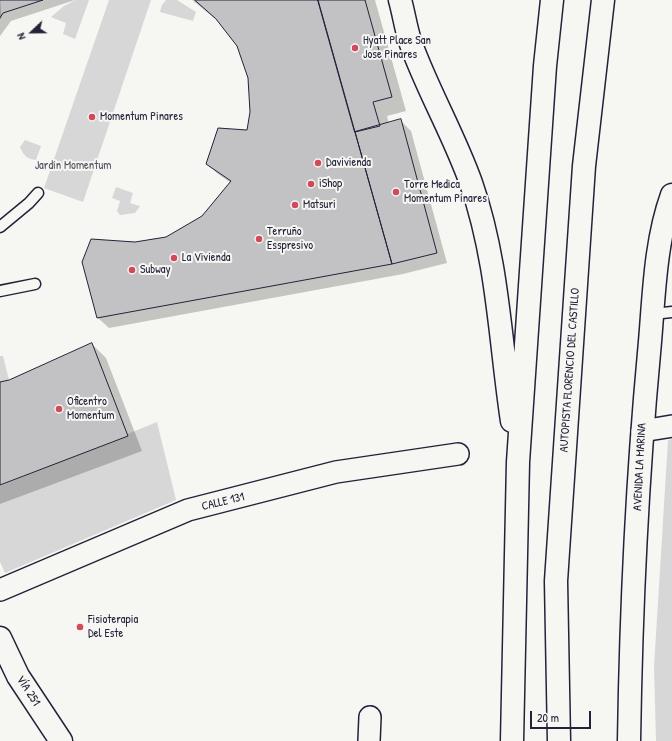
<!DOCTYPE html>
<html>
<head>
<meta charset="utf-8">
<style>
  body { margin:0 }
  #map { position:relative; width:672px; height:741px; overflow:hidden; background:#f6f6f2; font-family:"Patrick Hand",sans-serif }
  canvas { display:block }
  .north { position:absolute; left:12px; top:12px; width:40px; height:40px; -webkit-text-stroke:3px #f6f6f2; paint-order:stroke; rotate:248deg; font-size:11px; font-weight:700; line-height:16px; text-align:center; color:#22223b }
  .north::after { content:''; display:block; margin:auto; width:14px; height:18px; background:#22223b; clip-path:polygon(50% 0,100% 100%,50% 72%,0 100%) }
  .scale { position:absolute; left:530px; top:711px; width:61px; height:18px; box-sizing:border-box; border:2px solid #22223b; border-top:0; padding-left:5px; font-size:12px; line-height:14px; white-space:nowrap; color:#22223b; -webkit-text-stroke:3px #f6f6f2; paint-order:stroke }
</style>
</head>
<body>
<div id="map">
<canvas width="672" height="741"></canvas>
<div class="north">N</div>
<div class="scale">20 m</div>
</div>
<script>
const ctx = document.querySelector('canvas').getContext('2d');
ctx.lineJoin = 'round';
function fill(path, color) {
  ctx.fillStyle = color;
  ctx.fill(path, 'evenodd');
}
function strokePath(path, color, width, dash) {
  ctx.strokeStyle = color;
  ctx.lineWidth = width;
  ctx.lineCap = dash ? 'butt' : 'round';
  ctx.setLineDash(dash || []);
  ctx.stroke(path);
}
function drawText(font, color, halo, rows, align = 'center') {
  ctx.font = font + ' "Patrick Hand",sans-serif';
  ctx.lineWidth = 4;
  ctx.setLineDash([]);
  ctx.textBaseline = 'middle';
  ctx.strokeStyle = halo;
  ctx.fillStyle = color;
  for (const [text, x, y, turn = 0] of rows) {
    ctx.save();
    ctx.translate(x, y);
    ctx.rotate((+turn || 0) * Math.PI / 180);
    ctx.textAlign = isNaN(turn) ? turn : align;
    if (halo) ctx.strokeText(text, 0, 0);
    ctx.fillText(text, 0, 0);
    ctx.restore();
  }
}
const green = new Path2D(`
  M76,0H89L75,39L63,34L66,23L51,17L64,6Z
  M109,0H151L83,202L44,188Z
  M166,0H177L196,12L193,21L160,12L162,5Z
  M25,140L41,146L36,160C27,159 24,156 20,147Z
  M116,187L133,193L130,203L140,206L135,213L120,215L117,211L120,201L112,198Z
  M0,356H3L9,380L0,382Z
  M157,422L176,500L5,573L0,562V486Z
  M672,439V741H656L654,667L668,440Z`);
const shadow = new Path2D(`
  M0,0H75L11,21L0,36Z
  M192,0H375L406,111L387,116L389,124L401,121L411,131L447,263L403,274L109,328L98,318L83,262L135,243L167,238L202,217L231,183L218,174L207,164L248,131L251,112L249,78L238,46L219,22Z
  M92,344L106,358L142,451L0,504V383L9,381Z`);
const building = new Path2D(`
  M0,0H43L3,13L0,18Z
  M195,0H318L392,264L97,318L82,262L91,239L135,242L166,237L202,216L231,181L206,164L218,128L247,130L250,112L248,78L237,46L216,19Z
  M318,0H365L392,97L373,102L380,126L355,132Z
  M401,119L437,253L392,264L355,132Z
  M92,343L128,436L0,485V382L9,380Z`);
const lane = new Path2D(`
  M0,227L29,203L38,193
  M0,291L35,284
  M653,314L672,312`);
const street = new Path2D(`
  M642,431L672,426
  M0,590L188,510L336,472L458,454
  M369,741L370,717`);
const secondary = new Path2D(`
  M0,638L18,676L61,741
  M629,741C631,612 637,482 649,353C654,301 654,245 672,195`);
const highway = new Path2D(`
  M400,0C404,14 406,30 411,44C428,91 454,135 471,183C498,260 500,341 512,421
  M512,741L518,462L545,66L552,0
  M559,741L556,581L584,166L603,0`);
const markers = [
  [355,48,4,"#d1495b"],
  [92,117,4,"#d1495b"],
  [318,163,4,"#d1495b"],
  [311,184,4,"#d1495b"],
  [396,192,4,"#d1495b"],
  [295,205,4,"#d1495b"],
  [259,239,4,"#d1495b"],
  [174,258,4,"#d1495b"],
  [132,270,4,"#d1495b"],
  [59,409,4,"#d1495b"],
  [80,627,4,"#d1495b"]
];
const poiNames = [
  ["Hyatt Place San",363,41],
  ["Jose Pinares",363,55],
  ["Momentum Pinares",100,117],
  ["Davivienda",326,163],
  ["iShop",319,184],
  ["Torre Medica",404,185],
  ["Momentum Pinares",404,199],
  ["Matsuri",303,205],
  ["Terruño",267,232],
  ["Esspresivo",267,246],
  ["La Vivienda",182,258],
  ["Subway",140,270],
  ["Oficentro",67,402],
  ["Momentum",67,416],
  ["Fisioterapia",88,620],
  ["Del Este",88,634]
];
const parkNames = [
  ["Jardín Momentum",73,166]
];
const streetNames = [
  ["AUTOPISTA FLORENCIO DEL CASTILLO",570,370,-86],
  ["AVENIDA LA MARINA",640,467,-87],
  ["CALLE 131",223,502,-14],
  ["VÍA 251",28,691,57]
];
fill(green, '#d7d7d7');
fill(shadow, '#0003');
fill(building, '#c2c2c4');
strokePath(building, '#22223b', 1);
strokePath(lane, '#22223b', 13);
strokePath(street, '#22223b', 24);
strokePath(secondary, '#22223b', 25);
strokePath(highway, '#22223b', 25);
strokePath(lane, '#f6f6f2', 10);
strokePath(street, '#f6f6f2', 21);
strokePath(secondary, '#f6f6f2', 22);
strokePath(highway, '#f6f6f2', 22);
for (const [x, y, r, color] of markers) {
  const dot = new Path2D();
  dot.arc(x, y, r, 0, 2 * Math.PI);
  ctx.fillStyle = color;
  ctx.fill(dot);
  strokePath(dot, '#f6f6f2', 1.5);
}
drawText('12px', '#22223b', '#f6f6f2', poiNames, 'left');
drawText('12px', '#4f4f62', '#f6f6f2', parkNames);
drawText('12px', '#22223b', '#f6f6f2', streetNames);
</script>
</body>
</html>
